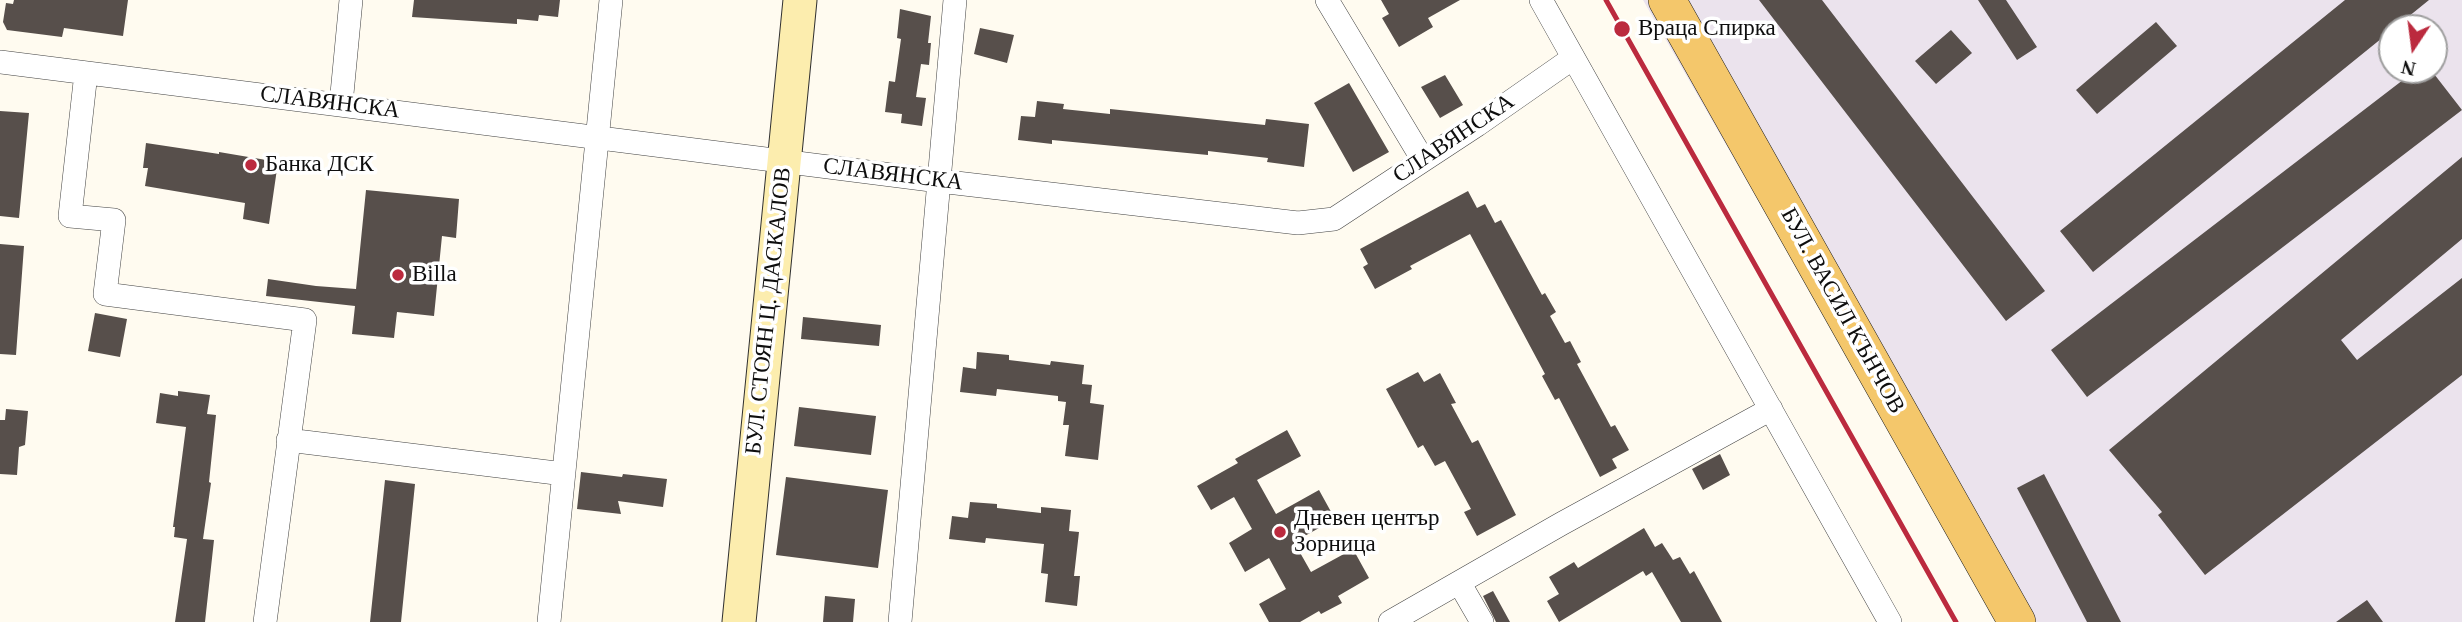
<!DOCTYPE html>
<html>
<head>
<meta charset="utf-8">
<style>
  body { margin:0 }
  #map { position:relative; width:2462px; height:622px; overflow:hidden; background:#fffbf0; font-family:"Times New Roman",serif }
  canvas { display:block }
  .north { position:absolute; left:2378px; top:14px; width:70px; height:70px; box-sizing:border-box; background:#fff; border:2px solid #9f9f9f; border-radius:50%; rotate:193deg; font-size:19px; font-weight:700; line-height:28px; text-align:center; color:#0e0e0e }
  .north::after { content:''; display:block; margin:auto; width:24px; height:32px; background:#bb2a3e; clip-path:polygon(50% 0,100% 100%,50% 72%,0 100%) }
</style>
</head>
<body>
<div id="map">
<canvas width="2462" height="622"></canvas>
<div class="north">N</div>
</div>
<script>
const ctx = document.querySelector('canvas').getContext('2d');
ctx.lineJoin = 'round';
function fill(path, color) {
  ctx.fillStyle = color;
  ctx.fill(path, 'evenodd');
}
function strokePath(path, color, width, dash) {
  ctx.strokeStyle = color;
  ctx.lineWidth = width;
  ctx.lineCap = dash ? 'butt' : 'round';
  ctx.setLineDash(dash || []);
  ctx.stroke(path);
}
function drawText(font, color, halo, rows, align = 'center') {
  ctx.font = font + ' "Times New Roman",serif';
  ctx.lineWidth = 7;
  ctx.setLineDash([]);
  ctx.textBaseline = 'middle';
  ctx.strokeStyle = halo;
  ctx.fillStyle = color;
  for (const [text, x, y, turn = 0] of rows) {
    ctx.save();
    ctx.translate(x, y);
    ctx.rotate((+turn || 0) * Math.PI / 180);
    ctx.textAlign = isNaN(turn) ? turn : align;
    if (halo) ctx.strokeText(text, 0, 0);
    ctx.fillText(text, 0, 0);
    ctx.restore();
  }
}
const industrial = new Path2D(`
  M1643,0H2462V622H2000ZM2392,28H2434V70H2392Z`);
const building = new Path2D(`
  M14,0H128L123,36L64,28L62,37L7,30L3,22L6,3L13,4Z
  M414,0H560L558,17L539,15L538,21L517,19V24L412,17Z
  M1381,0H1460L1428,18L1433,27L1399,47L1382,18L1389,14Z
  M1759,0H1822L2045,291L2006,321Z
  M1978,0H2006L2037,47L2017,60Z
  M2345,0H2429L2093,272L2060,231Z
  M900,9L931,16L928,43H931L929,65L921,64L916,97L926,98L922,126L901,123L902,114L885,112L889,81L895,82L901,39L897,38Z
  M2156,22L2177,46L2097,114L2076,90Z
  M980,28L1014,35L1007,63L974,54Z
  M1951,30L1972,53L1936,84L1915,61Z
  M2416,70H2431L2462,110L2087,397L2051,350Z
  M1445,75L1463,105L1440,118L1421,87Z
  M1349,83L1389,152L1353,172L1314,103Z
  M1037,101L1064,104L1063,109L1110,114V109L1265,125L1266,119L1309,124L1304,167L1267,162L1268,158L1208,151V155L1052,140V144L1018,140L1021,116L1035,117Z
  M0,111L29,113L19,218L0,216Z
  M146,143L219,154V152L278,162L269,224L243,219L245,203L145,186L148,168H143Z
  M2462,157V239L2341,340L2357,360L2462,278V375L2205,575L2158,515L2162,512L2109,450Z
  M366,190L459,199L456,238L442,236L434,316L397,312L394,338L352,334L355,306L266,296L268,279L316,286L356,289Z
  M1468,191L1477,208L1485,204L1495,223L1501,220L1542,295L1545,293L1556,312L1550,316L1565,343L1570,341L1581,362L1577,364L1611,427L1615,425L1629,450L1612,459L1617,468L1600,477L1559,398L1555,400L1542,376L1545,374L1470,234L1410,266L1412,269L1375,289L1363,267L1368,264L1360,249Z
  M0,244L24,246L16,355L0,354Z
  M95,313L127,319L120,357L88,351Z
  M803,317L881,325L879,346L801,339Z
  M977,352L1009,355V360L1050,365L1051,361L1084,365L1082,384L1092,385L1090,403L1104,405L1098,460L1065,456L1069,425H1063L1066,402L1058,401V396L997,389L996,396L960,392L963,367L976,369Z
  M1418,372L1424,382L1440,373L1456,403L1451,404L1472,443L1478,440L1516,515L1477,536L1464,512L1471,509L1445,461L1435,466L1423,445L1418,448L1386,389Z
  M178,391L210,395L207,414L216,415L209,482L211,483L203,539L214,540L205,622H175L187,539L174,537L175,527H173L186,427L156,423L160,393L178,396Z
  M799,407L876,416L871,455L794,446Z
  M6,409L28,411L25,445L19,447L17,475L0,474V420H5Z
  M1287,430L1301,456L1257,480L1276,514L1319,490L1335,519L1294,542L1311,572L1353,549L1369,578L1338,596L1342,603L1321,614L1319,611L1300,622H1269L1259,604L1286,589L1269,558L1245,572L1229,543L1252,529L1234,497L1211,510L1197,486L1238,463L1235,459Z
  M1720,454L1730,475L1703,490L1692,469Z
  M581,472L622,477L623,474L667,479L663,507L618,501L621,514L577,509Z
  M2044,474L2121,622H2087L2017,488Z
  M786,477L888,490L878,568L776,555Z
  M385,480L415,484L401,622H370Z
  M970,502L997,504V508L1041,513V507L1071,510L1069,531L1079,532L1074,576H1080L1077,606L1045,602L1048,574L1041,573L1044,544L986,538L985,543L949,539L952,516L968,518Z
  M1644,528L1655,547L1662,543L1673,560L1680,557L1690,574L1694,571L1722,622H1681L1652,572L1646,576L1643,571L1559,622L1547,601L1559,594L1549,577L1574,562L1578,568Z
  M1493,591L1510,622H1496L1483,596Z
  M825,596L855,599L853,622H823Z
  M2367,600L2383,622H2336Z`);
const street = new Path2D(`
  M1327,0L1423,160
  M1541,0L1890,622
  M0,62L939,181L1298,223L1334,219L1477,125L1573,58
  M86,73L70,216L114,220L105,294L305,320L265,622
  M341,104L351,0
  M288,440L564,474
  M1460,584L1482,622
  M549,622L611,0
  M900,622L955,0
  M1390,622L1561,524L1771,409`);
const secondary = new Path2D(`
  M739,622L800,0`);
const primary = new Path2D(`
  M1667,0L2017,622`);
const rail = new Path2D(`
  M1606,0L1956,622`);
const markers = [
  [1622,29,9,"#bb2a3e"],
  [251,165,7,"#bb2a3e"],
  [398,275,7,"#bb2a3e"],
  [1280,532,7,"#bb2a3e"]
];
const poiNames = [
  ["Враца Спирка",1638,29],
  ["Банка ДСК",265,165],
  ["Billa",412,275],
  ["Дневен център",1294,519],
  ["Зорница",1294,545]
];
const streetNames = [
  ["СЛАВЯНСКА",330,103,7],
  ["СЛАВЯНСКА",1454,139,-34],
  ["СЛАВЯНСКА",893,175,7],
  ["БУЛ. СТОЯН Ц. ДАСКАЛОВ",769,311,-84],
  ["БУЛ. ВАСИЛ КЪНЧОВ",1842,311,61]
];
fill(industrial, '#ebe3ed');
fill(building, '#574f4b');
strokePath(street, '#414141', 24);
strokePath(secondary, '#303030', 35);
strokePath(primary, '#1f1f1f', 38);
strokePath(street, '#fff', 23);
strokePath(secondary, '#fcedae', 33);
strokePath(primary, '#f4c76b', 37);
strokePath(rail, '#bb2a3e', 5);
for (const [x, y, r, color] of markers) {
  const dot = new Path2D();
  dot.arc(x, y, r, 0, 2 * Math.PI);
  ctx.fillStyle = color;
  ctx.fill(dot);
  strokePath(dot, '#fff', 2.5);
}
drawText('23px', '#0e0e0e', '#fff', poiNames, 'left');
drawText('23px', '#0e0e0e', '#fff', streetNames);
</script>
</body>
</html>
